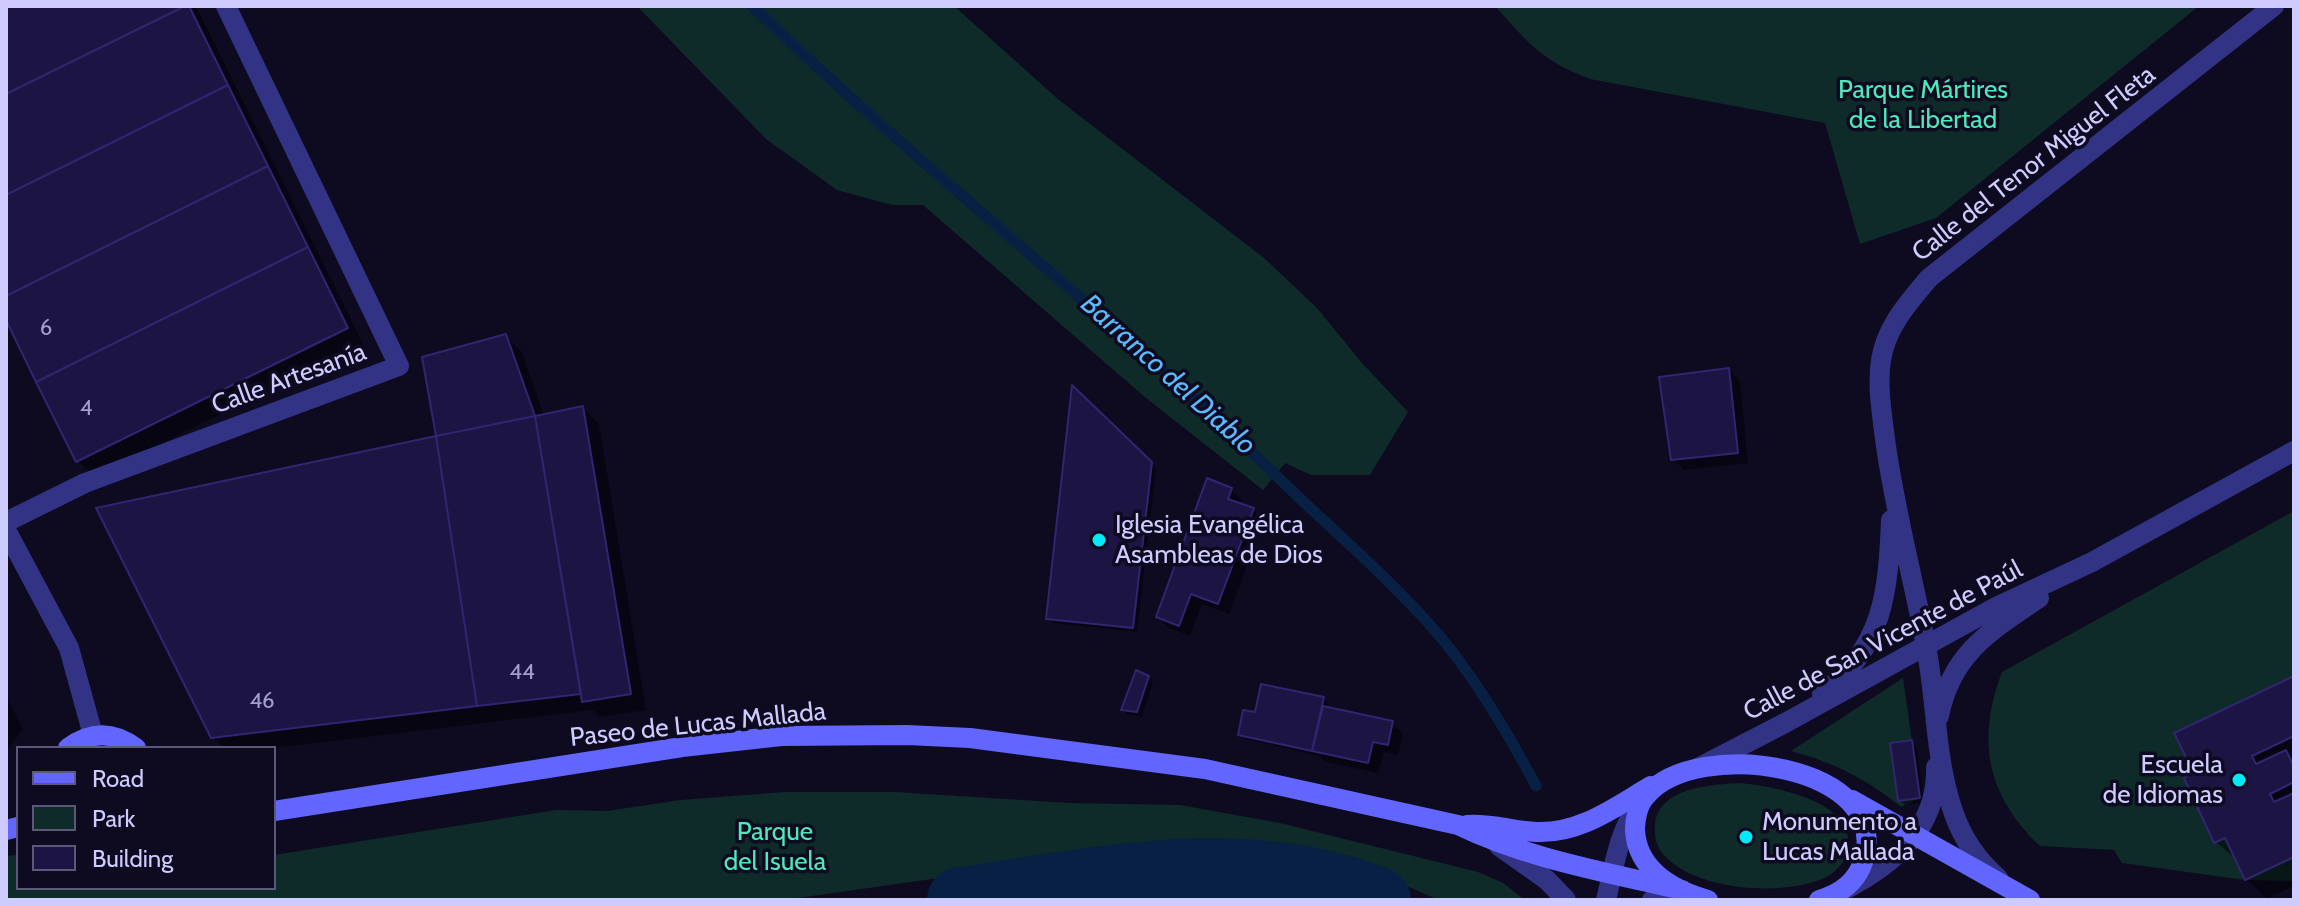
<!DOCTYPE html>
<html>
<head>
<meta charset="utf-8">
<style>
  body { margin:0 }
  #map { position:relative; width:2300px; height:906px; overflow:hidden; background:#0e0b21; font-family:Cabin,sans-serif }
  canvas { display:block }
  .frame { position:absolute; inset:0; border:8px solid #cecbff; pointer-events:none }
  .legend { position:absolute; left:16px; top:746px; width:260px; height:144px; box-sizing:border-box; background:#0e0b21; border:2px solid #5b587a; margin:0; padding:10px 14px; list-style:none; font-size:24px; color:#cecbff }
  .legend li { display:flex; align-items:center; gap:16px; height:40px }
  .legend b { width:40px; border:2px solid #5b587a }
</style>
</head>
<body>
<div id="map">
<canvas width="2300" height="906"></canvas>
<div class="frame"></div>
<ul class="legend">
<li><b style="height:10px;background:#6266ff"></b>Road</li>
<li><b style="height:22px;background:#0e2b29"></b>Park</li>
<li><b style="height:22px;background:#1c1543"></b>Building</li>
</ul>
</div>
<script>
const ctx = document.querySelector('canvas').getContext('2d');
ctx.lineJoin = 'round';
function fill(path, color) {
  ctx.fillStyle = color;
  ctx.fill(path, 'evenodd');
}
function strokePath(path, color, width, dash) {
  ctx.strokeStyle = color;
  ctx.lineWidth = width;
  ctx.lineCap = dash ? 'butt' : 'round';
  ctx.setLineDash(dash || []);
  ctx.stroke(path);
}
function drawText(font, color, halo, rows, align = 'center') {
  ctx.font = font + ' Cabin,sans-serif';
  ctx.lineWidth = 7;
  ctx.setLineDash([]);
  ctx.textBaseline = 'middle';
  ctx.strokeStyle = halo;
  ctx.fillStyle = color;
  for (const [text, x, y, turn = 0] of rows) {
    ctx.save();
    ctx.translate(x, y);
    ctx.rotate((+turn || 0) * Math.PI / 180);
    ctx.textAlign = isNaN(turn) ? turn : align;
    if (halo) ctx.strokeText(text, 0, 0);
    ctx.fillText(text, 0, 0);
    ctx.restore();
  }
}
const green = new Path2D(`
  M637,6H954L1059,100L1264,258L1317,308L1362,363L1408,412L1370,475H1311L1285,463L1263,490L1146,398L923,205H892L837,190L766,139Z
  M1495,6H2199L1936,218L1860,244L1825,123L1590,79C1541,60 1529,44 1495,6Z
  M2294,511V676L2174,733L2194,773L2184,778L2214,842L2225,838L2245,880L2294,857V881L2245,880L2122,863L2114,850L2040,846C1987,795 1976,741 2002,672Z
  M1903,678L1920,798L1901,807C1867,779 1833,762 1791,751Z
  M1739,783C1775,786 1872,804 1843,861C1834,878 1813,883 1796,886C1758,893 1690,886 1663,854C1658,848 1655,840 1655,832C1652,788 1708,785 1739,783Z
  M785,792H895L1070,803L1180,805L1280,823L1478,872L1503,883L1525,900H1439L1372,871L1267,848L1213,845L1143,849L784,900H6V856L18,855V888H274V855L556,810L607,811L681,800Z
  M1207,892L1265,893L1294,900H1119Z`);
const shadow = new Path2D(`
  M6,6H196L363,344L94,477L78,461L6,316Z
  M505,336L522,352L544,416L583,408L599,424L646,710L600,717L593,710L274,748H223L213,737L438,438Z
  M1729,370L1740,381L1748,463L1684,470L1673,459Z
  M1074,390L1156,469L1137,632L1053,623L1048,618Z
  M1231,489L1242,500L1240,505L1253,510L1264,520L1229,614L1202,604L1190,636L1169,628L1158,617Z
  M1148,678L1153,683L1142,717L1128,715L1123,710Z
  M2294,678V886L2267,899L2246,879L2238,861L2216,842L2196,774Z
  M6,696L23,729L6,752Z
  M1323,699L1329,704L1328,709L1392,723L1403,734L1398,755L1384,752L1378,773L1326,762L1320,756L1245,739L1240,734L1256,715Z
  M1912,742L1917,748L1924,802L1905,805L1900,800Z`);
const stream = new Path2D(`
  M752,6C925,172 1115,319 1287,486C1338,535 1392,581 1438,634C1477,680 1508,733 1536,786`);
const river = new Path2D(`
  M960,900C1097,881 1245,846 1378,900`);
const building = new Path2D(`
  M6,6H185L6,94Z
  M185,6H189L228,85L6,195V94Z
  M228,85L268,166L6,296V195Z
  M268,166L308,247L36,382L6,320V296Z
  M308,247L348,328L76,462L36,382Z
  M506,334L535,416L436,436L422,357Z
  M1729,368L1738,453L1671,460L1659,377Z
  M1072,385L1152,462L1133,628L1046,619Z
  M583,406L631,694L582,702L535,416Z
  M535,416L581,694L477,706L436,436Z
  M436,436L477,706L211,738L96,508Z
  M1207,478L1232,488L1228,499L1254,508L1218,604L1191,594L1179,626L1156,617Z
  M1136,670L1149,676L1137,712L1121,710Z
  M2294,676V736L2252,756L2256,764L2286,750L2294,767V782L2270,794L2274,802L2294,793V857L2245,880L2225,838L2214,843L2184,778L2194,773L2174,733Z
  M1261,684L1324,697L1312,751L1238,735L1243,710L1255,712Z
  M1323,706L1393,721L1388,745L1373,742L1368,763L1312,751Z
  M1912,740L1920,798L1898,801L1890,743Z`);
const minor = new Path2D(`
  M6,522L85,483L399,366L226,6
  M6,530L69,648L93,735
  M1822,694C1884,646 1888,593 1891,520
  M1939,716C1951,654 1990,631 2039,598
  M1698,768L1785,723L1996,607L2092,562L2294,451
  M1499,846L1547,880L1566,900
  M1998,878C1978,861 1963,839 1954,814C1934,758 1937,698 1925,641C1912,573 1894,507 1885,439C1882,414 1877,386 1881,360C1886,327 1908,303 1929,278L2274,6
  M1844,890C1893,865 1938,828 1936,767
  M1606,900C1614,868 1618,833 1638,806
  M1652,900L1675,896L1692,897`);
const secondary = new Path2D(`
  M68,748C91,731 113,731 136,748
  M1852,800L2030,900
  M274,811L682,747L781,736L907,735L970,738L1205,769L1458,825C1528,859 1606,872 1682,890
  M1467,825C1490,823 1513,831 1536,832C1580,834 1615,807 1651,786
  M6,830L18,827
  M1708,900C1673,890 1637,870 1635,830C1635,819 1638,804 1646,796C1696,735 1896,765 1863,862C1856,883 1840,894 1819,900`);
const markers = [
  [1099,540,8,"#00e9f6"],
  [2239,780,8,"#00e9f6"],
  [1746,837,8,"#00e9f6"]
];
const numberNames = [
  ["6",46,329],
  ["4",86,409],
  ["44",522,673],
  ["46",262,702]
];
const parkNames = [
  ["Parque Mártires",1923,90],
  ["de la Libertad",1923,120],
  ["Parque",775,832],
  ["del Isuela",775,862]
];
const streetNames = [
  ["Calle del Tenor Miguel Fleta",2034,164,-38],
  ["Calle Artesanía",289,379,-20],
  ["Calle de San Vicente de Paúl",1883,641,-28],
  ["Paseo de Lucas Mallada",698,725,-6]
];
const poiNames = [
  ["Iglesia Evangélica",1115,525],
  ["Asambleas de Dios",1115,555],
  ["Escuela",2223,765,"right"],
  ["de Idiomas",2223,795,"right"],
  ["Monumento a",1762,822],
  ["Lucas Mallada",1762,852]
];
const waterNames = [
  ["Barranco del Diablo",1168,375,42]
];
fill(green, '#0e2b29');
fill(shadow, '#0007');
strokePath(stream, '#072044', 11);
strokePath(river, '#072044', 66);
fill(building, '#1c1543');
strokePath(building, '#312572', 2);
strokePath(minor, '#323384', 20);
strokePath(secondary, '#6266ff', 20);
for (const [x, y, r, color] of markers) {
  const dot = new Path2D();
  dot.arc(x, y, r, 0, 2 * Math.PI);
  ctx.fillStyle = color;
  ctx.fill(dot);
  strokePath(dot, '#0e0b21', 3);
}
drawText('22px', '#a29ed0', null, numberNames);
drawText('26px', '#4de9ba', '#0e0b21', parkNames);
drawText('26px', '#cecbff', '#0e0b21', streetNames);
drawText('26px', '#cecbff', '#0e0b21', poiNames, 'left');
drawText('italic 28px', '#59baff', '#0e0b21', waterNames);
</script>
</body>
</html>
